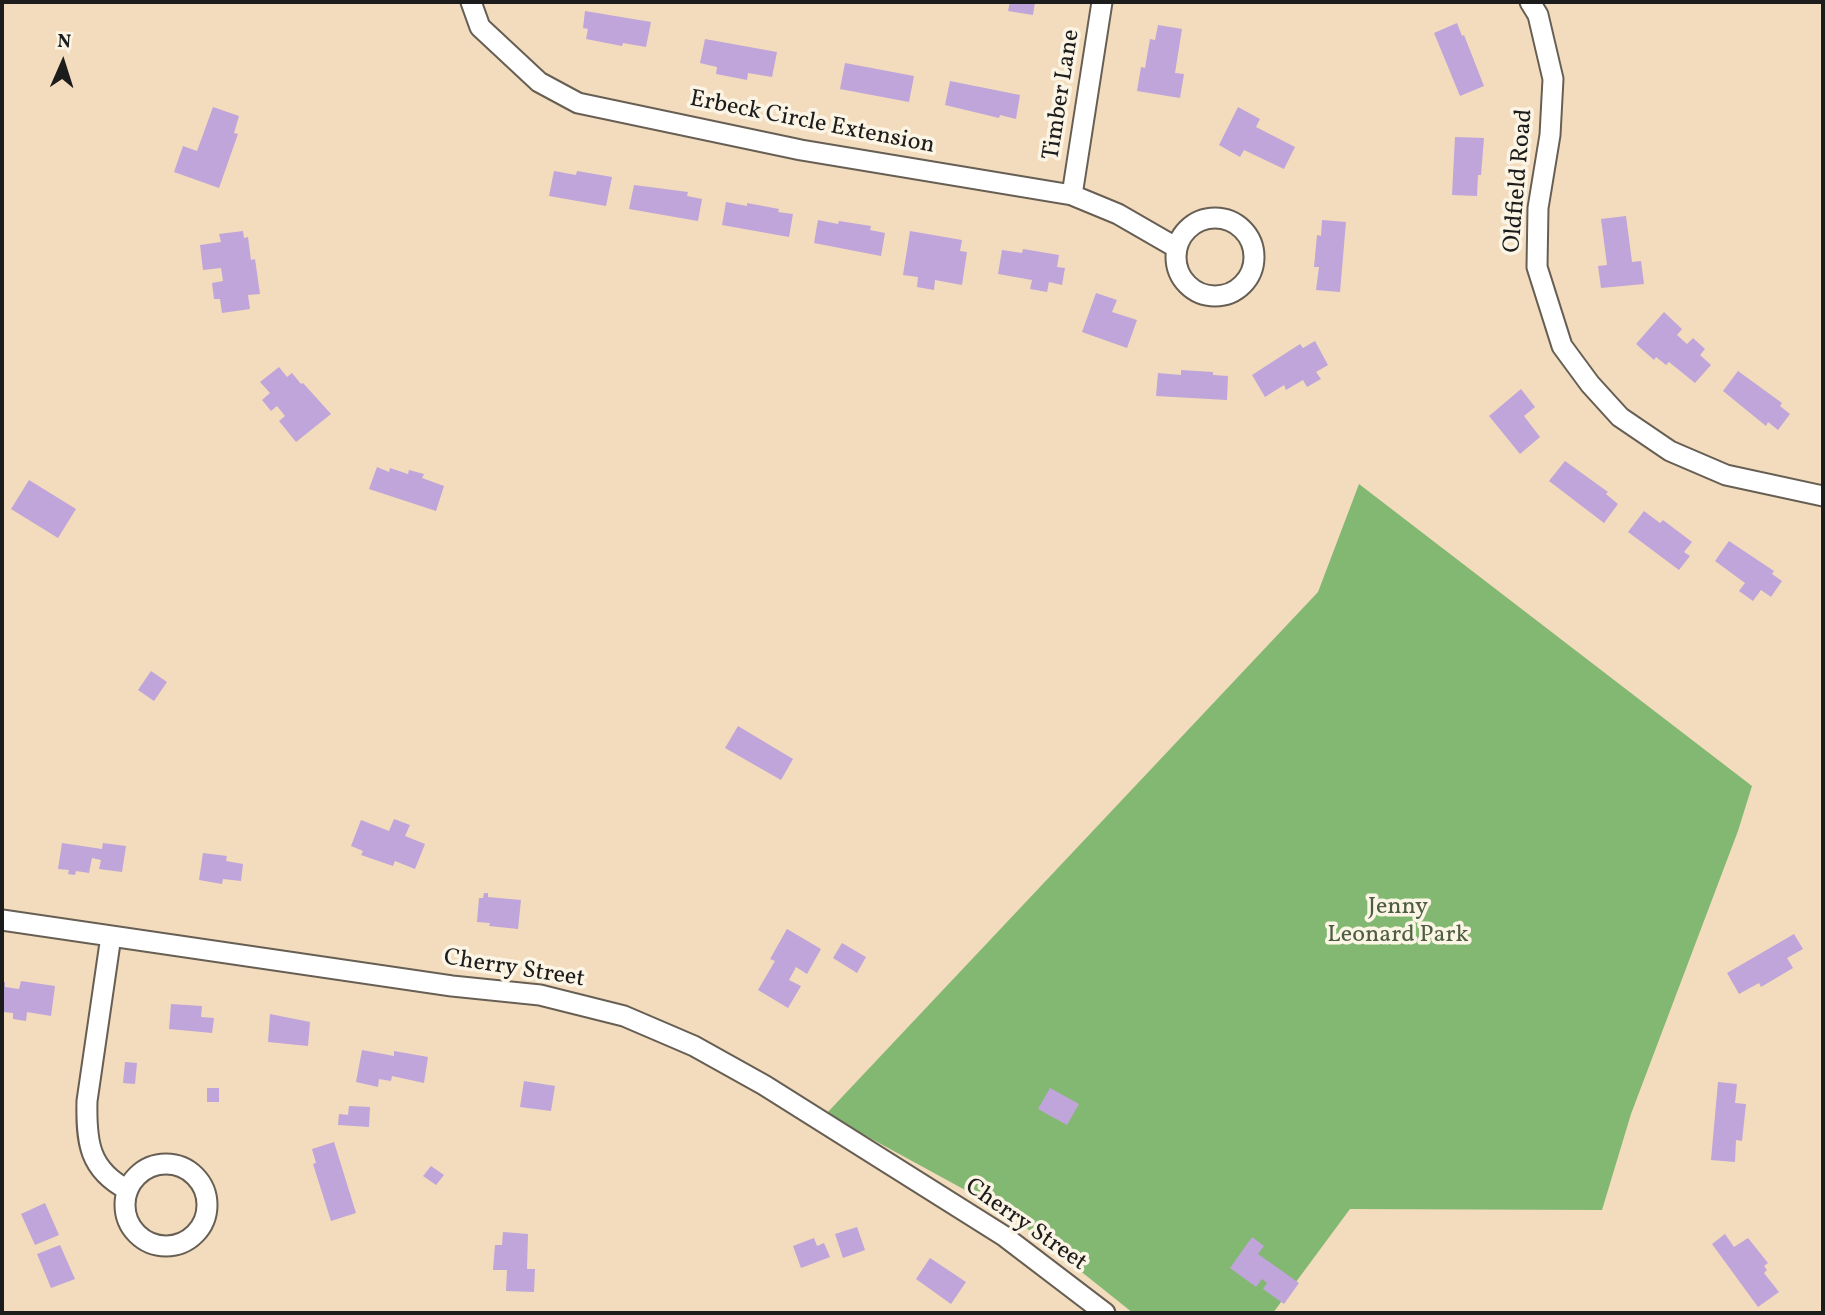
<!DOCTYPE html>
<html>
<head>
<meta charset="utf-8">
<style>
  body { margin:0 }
  #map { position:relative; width:1825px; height:1315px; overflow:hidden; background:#f3dcbd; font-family:Vollkorn,serif }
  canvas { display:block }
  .frame { position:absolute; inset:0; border:4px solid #1c1c1c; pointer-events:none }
  .north { position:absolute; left:28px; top:28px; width:70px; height:70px; -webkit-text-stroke:5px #fcf5e5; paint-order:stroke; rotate:3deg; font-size:19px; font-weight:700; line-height:28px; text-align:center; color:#1c1c1c }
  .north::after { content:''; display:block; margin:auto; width:24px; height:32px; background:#1c1c1c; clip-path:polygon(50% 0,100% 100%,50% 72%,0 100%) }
</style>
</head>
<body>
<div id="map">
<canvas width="1825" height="1315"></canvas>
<div class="frame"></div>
<div class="north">N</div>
</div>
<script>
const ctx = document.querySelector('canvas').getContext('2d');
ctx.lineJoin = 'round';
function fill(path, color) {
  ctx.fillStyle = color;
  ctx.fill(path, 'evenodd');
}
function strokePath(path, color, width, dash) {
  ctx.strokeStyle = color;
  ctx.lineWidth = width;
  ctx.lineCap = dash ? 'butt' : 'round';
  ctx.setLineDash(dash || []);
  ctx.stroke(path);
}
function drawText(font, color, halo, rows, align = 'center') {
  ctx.font = font + ' Vollkorn,serif';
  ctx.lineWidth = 7;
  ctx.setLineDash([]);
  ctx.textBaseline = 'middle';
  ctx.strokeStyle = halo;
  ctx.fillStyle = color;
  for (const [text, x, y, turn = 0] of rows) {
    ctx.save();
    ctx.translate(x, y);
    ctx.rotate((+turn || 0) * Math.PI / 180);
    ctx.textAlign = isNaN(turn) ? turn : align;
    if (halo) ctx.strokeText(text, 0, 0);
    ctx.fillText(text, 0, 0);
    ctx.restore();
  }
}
const forest = new Path2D(`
  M1359,484L1752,786L1738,831L1631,1114L1602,1210L1350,1209L1273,1313H1133L1009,1214L826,1114L1318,592Z`);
const building = new Path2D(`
  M1010,2H1035L1033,15L1008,11Z
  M585,11L651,22L646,47L623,43L622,46L586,39L588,29L583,28Z
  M1457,23L1462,36L1464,35L1484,86L1460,96L1434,33Z
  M1158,25L1182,29L1175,73L1184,74L1180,98L1137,91L1141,67L1145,68L1150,39L1155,40Z
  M705,39L777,52L772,77L748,73L747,80L716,74L717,67L700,63Z
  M845,63L914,76L909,102L840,89Z
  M950,81L1020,95L1016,119L1000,115L999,118L945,105Z
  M213,107L239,116L234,133L238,134L219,188L174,172L183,146L197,151Z
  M1238,107L1260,119L1256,127L1295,147L1284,169L1244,150L1240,157L1219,145Z
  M1455,137L1484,138L1481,175H1478L1477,196L1452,195Z
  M554,171L576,175L577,171L612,177L606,206L549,196Z
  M634,185L688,192L687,196L702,199L698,221L629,209Z
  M726,202L747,206V203L779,209L778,212L793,214L789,237L722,225Z
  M1626,216L1632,262L1641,261L1644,284L1601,288L1598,266L1607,265L1601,219Z
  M818,220L838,224L839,221L871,226L870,230L885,233L881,256L814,243Z
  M1322,220L1346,222L1340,292L1316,290L1319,267H1314L1317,235L1321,236Z
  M243,231L244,238L248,237L251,260L255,259L260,294L248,295L250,309L222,313L220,299H214L212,283L223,281L221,268L203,270L200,245L221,242L219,234Z
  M910,231L962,240L960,251L967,252L962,285L935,280L934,290L917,287L918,277L903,275Z
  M1023,249L1059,255L1057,267L1065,268L1062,285L1049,282L1047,292L1030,289L1032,280L998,274L1002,250L1022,253Z
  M1096,293L1117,300L1112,312L1137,320L1127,348L1082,332Z
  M1664,312L1682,329L1677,335L1687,344L1693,338L1705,349L1700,355L1711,365L1695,383L1669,362L1666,365L1656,357L1654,360L1636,344Z
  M1315,341L1328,365L1316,372L1321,379L1307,387L1303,380L1286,390L1284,385L1265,397L1252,375L1300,344L1303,348Z
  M279,367L287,377L292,373L301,384L303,383L331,414L296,442L279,421L285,416L277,406L271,411L262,400L270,393L260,382Z
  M1181,370L1213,372V375L1228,376L1227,400L1156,396L1158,373L1181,375Z
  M1738,371L1782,403L1780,406L1790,414L1778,430L1768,422L1766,426L1723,391Z
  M1521,389L1535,407L1524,416L1540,437L1520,454L1489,416Z
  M1565,461L1608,492L1606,494L1618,504L1604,523L1549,481Z
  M377,467L389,472L390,468L408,474L409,470L424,474L422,478L444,486L436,511L369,489Z
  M29,480L76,509L58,538L11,509Z
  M1644,511L1660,523L1663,520L1692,542L1684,552L1690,556L1679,570L1628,532Z
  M1729,541L1774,571L1772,574L1782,581L1771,597L1761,590L1753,601L1739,591L1745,583L1715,561Z
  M151,671L167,682L154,701L138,690Z
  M738,726L793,759L781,780L725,748Z
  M394,819L410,825L405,836L425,844L415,869L395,861L393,866L361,855L363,851L351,846L361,820L389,831Z
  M62,843L102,849L103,843L126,846L122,872L99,869L101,860L92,858L89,873L76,871L75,875L68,874L69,870L58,869Z
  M203,853L227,856L226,861L243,864L241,881L223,879L222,884L199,880Z
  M484,893H488V897L521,900L518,929L489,926L490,923L477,922L479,898H483Z
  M787,929L821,949L807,974L796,967L789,980L801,986L788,1008L758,990L775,961L770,959Z
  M1794,934L1803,949L1787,958L1793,968L1761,987L1759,983L1739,994L1727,973Z
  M842,943L866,957L857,973L833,958Z
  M21,981L55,986L51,1016L27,1012L26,1021L13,1019V1013L2,1012V982H5V987L19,989Z
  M171,1004L202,1006L201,1017L214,1018L212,1033L169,1029Z
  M270,1014L310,1022L308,1046L268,1042Z
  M362,1050L394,1056V1051L428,1057L424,1083L392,1076L391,1081L379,1079L378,1087L356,1082Z
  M125,1062L137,1063L135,1084L123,1083Z
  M524,1081L555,1086L551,1111L520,1107Z
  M1718,1082L1737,1084L1735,1103L1746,1104L1742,1141L1736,1140L1735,1162L1711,1160Z
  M207,1088H219V1102H207Z
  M1050,1088L1079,1104L1067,1125L1038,1109Z
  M349,1106L370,1107L369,1127L338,1125L339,1114L348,1115Z
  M334,1142L356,1213L331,1221L313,1164L316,1163L312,1149Z
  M431,1166L444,1175L436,1185L423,1176Z
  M45,1203L59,1235L35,1245L21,1214Z
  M857,1227L865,1250L843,1258L835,1234Z
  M503,1232L528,1234L527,1269H535L534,1292L506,1291L507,1270H493L495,1245H502Z
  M1725,1234L1734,1247L1748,1238L1768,1263L1764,1266L1767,1270L1764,1273L1779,1292L1758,1307L1712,1244Z
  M1252,1237L1264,1246L1258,1254L1299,1283L1284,1304L1263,1289L1267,1283L1262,1279L1256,1287L1230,1268Z
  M814,1238L817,1246L824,1243L830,1257L801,1268L793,1246Z
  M60,1245L75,1279L51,1288L37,1254Z
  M930,1258L966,1282L951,1304L916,1279Z`);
const minor = new Path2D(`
  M471,2L480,27L539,82L578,103L801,150L1072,195L1118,214L1177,248
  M1530,2L1538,15L1553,79L1550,135L1538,208L1537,267L1562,346L1590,384L1620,417L1670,451L1726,475L1823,496
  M1072,195L1102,2
  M1176 257a39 39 0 1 1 78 0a39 39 0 1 1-78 0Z
  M2,920L452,986L540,995L624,1016L694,1046L764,1085L1004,1236L1105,1313
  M111,936L87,1101C86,1142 89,1170 128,1190
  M125 1205a41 41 0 1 1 82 0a41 41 0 1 1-82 0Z`);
const streetNames = [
  ["Timber Lane",1063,95,-81],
  ["Erbeck Circle Extension",812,124,11],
  ["Oldfield Road",1520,181,-85],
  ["Cherry Street",514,970,9],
  ["Cherry Street",1025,1226,35]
];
const parkNames = [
  ["Jenny",1398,909],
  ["Leonard Park",1398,937]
];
fill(forest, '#83b873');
fill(building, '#bfa5d9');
strokePath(minor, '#675f54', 23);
strokePath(minor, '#fff', 19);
drawText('24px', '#1c1c1c', '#fcf5e5', streetNames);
drawText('24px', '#4c5d41', '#fcf5e5', parkNames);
</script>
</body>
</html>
